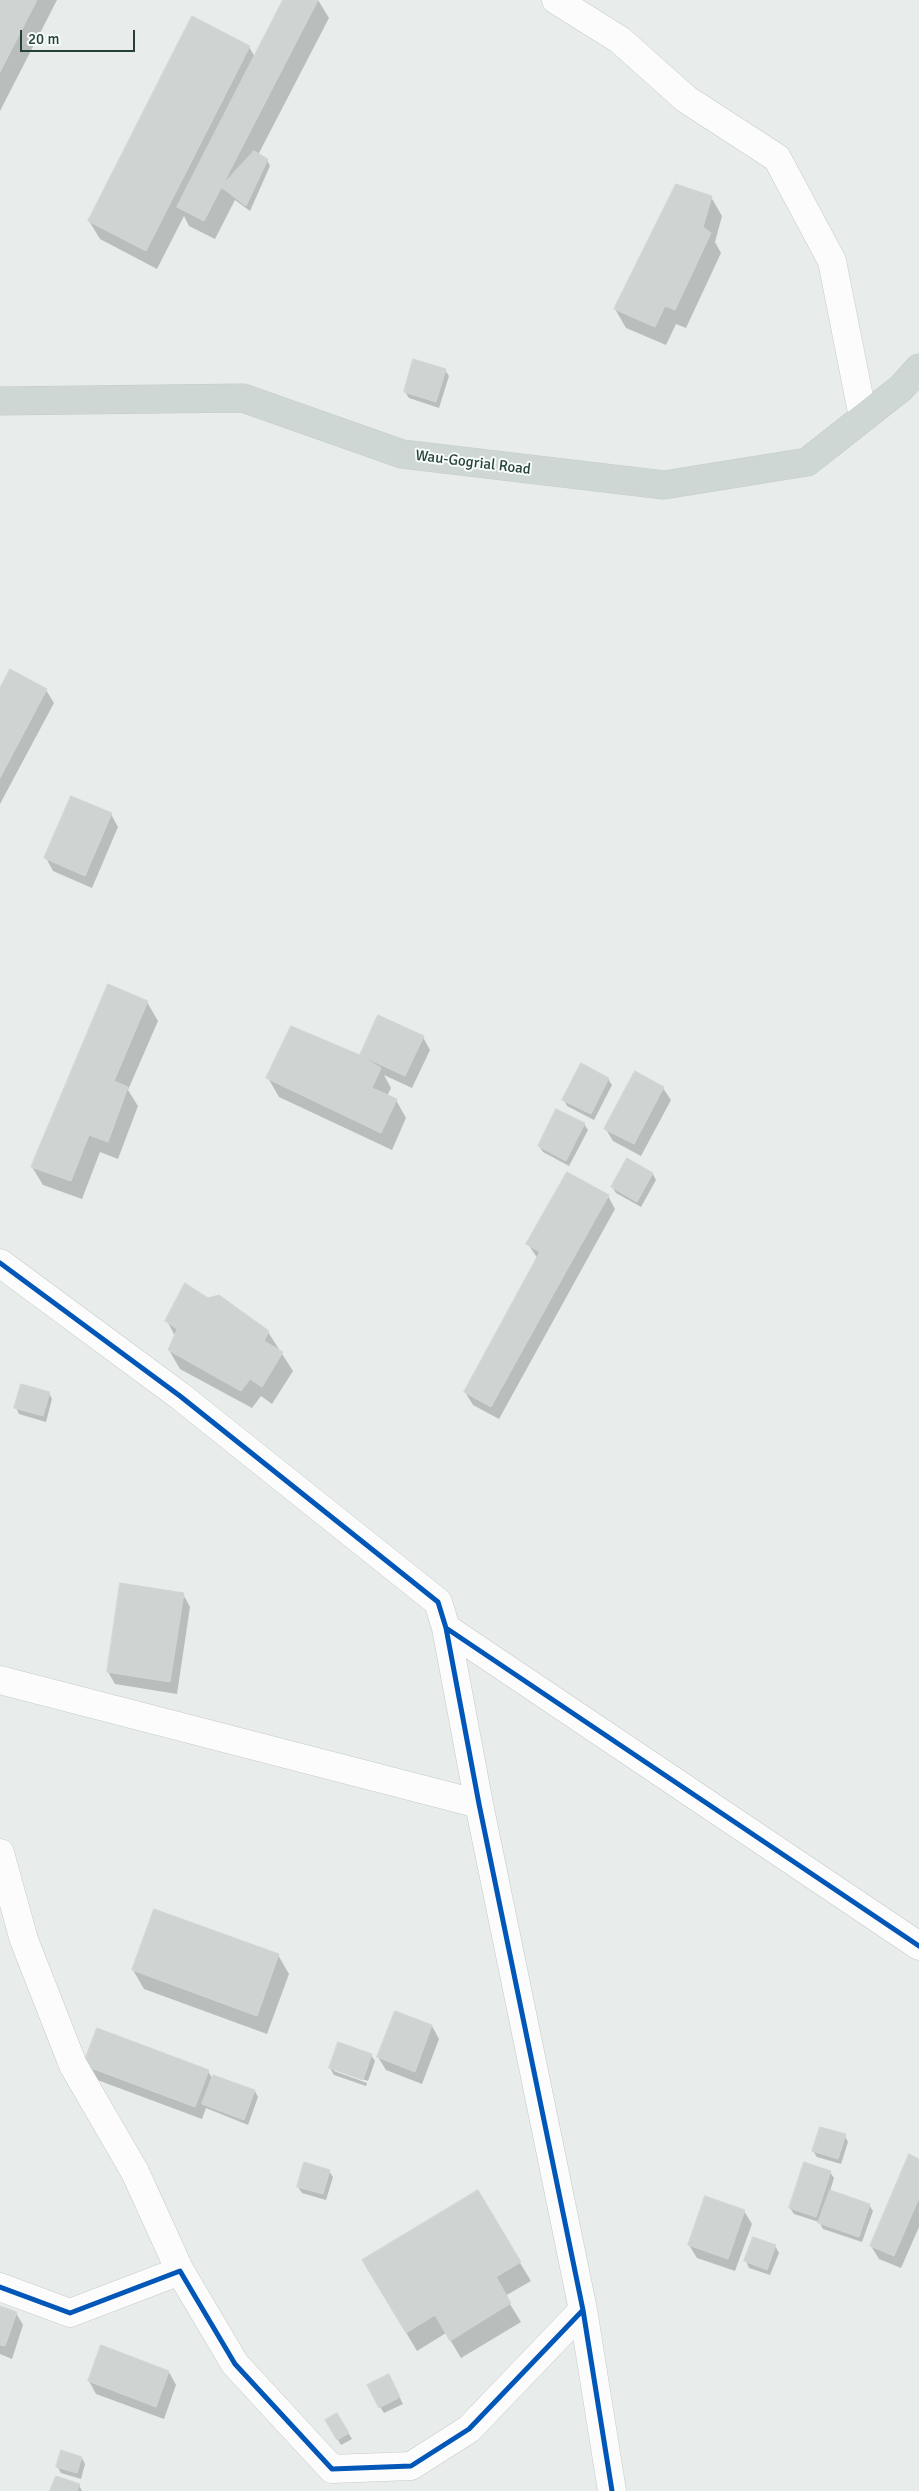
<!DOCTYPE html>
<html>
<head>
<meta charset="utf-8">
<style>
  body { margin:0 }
  #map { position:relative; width:919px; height:2491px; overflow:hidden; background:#e8edeb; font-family:Signika,sans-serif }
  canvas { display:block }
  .scale { position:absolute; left:20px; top:30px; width:115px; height:22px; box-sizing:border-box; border:2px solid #24423a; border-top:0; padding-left:6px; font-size:15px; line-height:18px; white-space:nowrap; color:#24423a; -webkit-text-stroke:4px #f7fbf9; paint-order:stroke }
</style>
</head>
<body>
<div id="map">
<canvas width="919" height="2491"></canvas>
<div class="scale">20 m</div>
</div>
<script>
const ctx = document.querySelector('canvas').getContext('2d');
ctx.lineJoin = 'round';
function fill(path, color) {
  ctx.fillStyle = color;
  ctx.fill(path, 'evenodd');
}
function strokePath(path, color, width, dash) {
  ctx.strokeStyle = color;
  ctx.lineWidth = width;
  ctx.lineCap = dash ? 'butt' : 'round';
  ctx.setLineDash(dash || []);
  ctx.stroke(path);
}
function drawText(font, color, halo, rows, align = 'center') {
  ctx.font = font + ' Signika,sans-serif';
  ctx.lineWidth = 4;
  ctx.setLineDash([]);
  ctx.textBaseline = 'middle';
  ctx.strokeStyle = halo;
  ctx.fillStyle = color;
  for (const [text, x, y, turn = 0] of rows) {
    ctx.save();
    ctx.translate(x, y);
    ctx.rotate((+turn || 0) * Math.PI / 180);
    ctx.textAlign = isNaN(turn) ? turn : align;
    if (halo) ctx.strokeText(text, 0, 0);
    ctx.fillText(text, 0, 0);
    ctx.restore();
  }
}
const shadow = new Path2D(`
  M0,0H57L0,111Z
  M284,0H318L329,18L258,155L267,160L270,166L250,211L235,200L215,239L189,226L184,216L157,269L100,239L89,221L249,47L255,57Z
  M711,197L722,216L715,242L721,253L686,328L676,324L666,345L626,328L615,309Z
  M445,370L449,376L439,408L409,398L405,392Z
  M46,690L54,703L0,804V691Z
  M111,814L118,827L92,888L53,871L46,858Z
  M147,1002L158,1021L128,1090L138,1106L118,1159L100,1152L82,1199L43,1185L32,1167Z
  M379,1017L423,1037L430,1050L412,1088L384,1075L391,1088L387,1096L396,1100L406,1118L392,1150L279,1097L268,1078L361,1057Z
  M608,1079L612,1085L594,1120L567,1106L564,1100Z
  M663,1088L671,1100L641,1156L613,1141L605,1128Z
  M584,1124L588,1130L569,1166L543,1152L539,1146Z
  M627,1160L653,1174L656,1180L641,1207L616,1193L612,1187Z
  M608,1196L615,1209L499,1419L473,1405L465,1392L538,1259L528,1244Z
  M167,1321L268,1332L293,1371L272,1404L261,1396L252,1408L180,1369L169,1350L175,1336Z
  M49,1393L52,1399L46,1422L19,1414L16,1408Z
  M183,1594L190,1607L177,1694L115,1684L108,1672Z
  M278,1955L289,1974L267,2034L144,1989L133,1970Z
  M432,2026L439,2039L422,2084L386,2070L378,2057Z
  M371,2055L375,2061L368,2081L334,2069V2071L367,2083L366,2086L334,2075L330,2068Z
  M84,2065L208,2071L213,2080L255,2091L258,2097L248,2125L206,2108L202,2119L92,2078Z
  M845,2136L848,2142L841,2164L817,2157L813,2151Z
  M919,2160V2227L901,2268L879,2259L871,2246Z
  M329,2171L333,2177L326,2200L302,2193L298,2187Z
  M830,2172L834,2178L830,2191L869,2205L873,2211L862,2242L823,2229L819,2222L794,2214L790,2208Z
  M477,2192L531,2281L505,2296L521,2322L461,2358L446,2333L417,2351L374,2279Z
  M744,2211L752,2224L735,2271L697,2258L689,2245Z
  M775,2246L779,2253L770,2275L749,2268L746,2261Z
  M0,2307L16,2313L23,2325L12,2359L0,2354Z
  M169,2372L176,2385L164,2419L96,2394L89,2381Z
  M392,2382L403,2404L384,2413L380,2407Z
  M337,2415L352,2439L341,2445L327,2421Z
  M82,2458L85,2464L81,2479L61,2473L57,2466Z
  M79,2485L82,2491H52Z`);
const building = new Path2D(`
  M0,0H37L0,72Z
  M283,0H318L204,221L177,207Z
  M192,16L250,46L146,251L88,221Z
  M254,151L268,159L246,206L221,187Z
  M676,184L712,196L703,227L711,233L675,310L665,306L655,327L614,309Z
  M413,359L446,369L436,402L404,392Z
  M10,669L47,689L0,778V688Z
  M71,796L112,813L85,876L44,858Z
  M108,984L148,1001L114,1081L128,1087L108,1142L89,1135L71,1181L31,1167Z
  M378,1015L424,1036L405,1076L360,1055Z
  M291,1026L360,1055L381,1068L372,1088L397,1099L381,1133L266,1078Z
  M581,1063L609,1078L591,1114L562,1100Z
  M635,1071L664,1087L634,1144L604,1129Z
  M556,1109L585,1123L566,1161L538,1146Z
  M627,1158L653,1173L637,1202L611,1187Z
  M567,1172L609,1195L568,1268L526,1244Z
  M540,1252L568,1268L491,1407L464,1392Z
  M185,1283L208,1298L219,1295L269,1331L264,1341L283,1352L262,1387L250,1379L241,1391L168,1350L177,1329L165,1321Z
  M21,1384L50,1392L43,1416L14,1408Z
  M120,1583L184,1593L170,1682L107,1672Z
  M154,1909L279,1954L257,2016L132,1970Z
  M395,2011L432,2025L415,2072L377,2057Z
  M97,2028L209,2070L195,2107L83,2065Z
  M338,2042L372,2054L363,2080L329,2068Z
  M213,2075L255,2090L244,2120L202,2104Z
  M820,2127L846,2134L838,2159L812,2151Z
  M909,2154L919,2159V2198L894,2256L870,2246Z
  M304,2162L330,2170L323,2194L297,2187Z
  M804,2162L831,2171L816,2217L789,2208Z
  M478,2190L521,2262L496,2277L511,2303L450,2341L435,2315L406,2333L362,2260Z
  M830,2190L870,2204L859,2237L818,2223Z
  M705,2196L745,2210L728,2259L688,2245Z
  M753,2237L776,2245L767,2270L744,2261Z
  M0,2306L17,2312L5,2346L0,2345Z
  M101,2345L169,2371L156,2407L88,2381Z
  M389,2374L400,2397L379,2408L367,2385Z
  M337,2413L349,2433L337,2440L325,2420Z
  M61,2450L82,2457L77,2473L56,2467Z
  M56,2476L80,2484L77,2491H50Z`);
const minor = new Path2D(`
  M556,0L620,40L686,99L777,158L832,261L863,417
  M0,1263L180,1396L438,1602L446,1628L479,1804L583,2310L612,2491
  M446,1628L919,1946
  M0,1680L479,1804
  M0,1853L24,1940L73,2065L135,2172L180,2271
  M0,2287L70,2313L180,2271L235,2364L332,2469L411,2466L469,2429L583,2310`);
const major = new Path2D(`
  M0,401L243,398L402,454L664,485L807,462L901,388L919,368`);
const cycleway = new Path2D(`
  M0,1263L180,1396L438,1602L446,1628L479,1804L583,2310L612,2491
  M446,1628L919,1946
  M0,2287L70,2313L180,2271L235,2364L332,2469L411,2466L469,2429L583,2310`);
const streetNames = [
  ["Wau-Gogrial Road",473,463,7]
];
fill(shadow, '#0003');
fill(building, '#cfd4d2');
strokePath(building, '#d1d6d4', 1);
strokePath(minor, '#c5cac8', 29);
strokePath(major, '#c3ccc9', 29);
strokePath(minor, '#fcfcfc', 28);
strokePath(major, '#cfd7d5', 28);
strokePath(cycleway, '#0057b8', 5);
drawText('15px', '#24423a', '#f7fbf9', streetNames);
</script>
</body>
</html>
